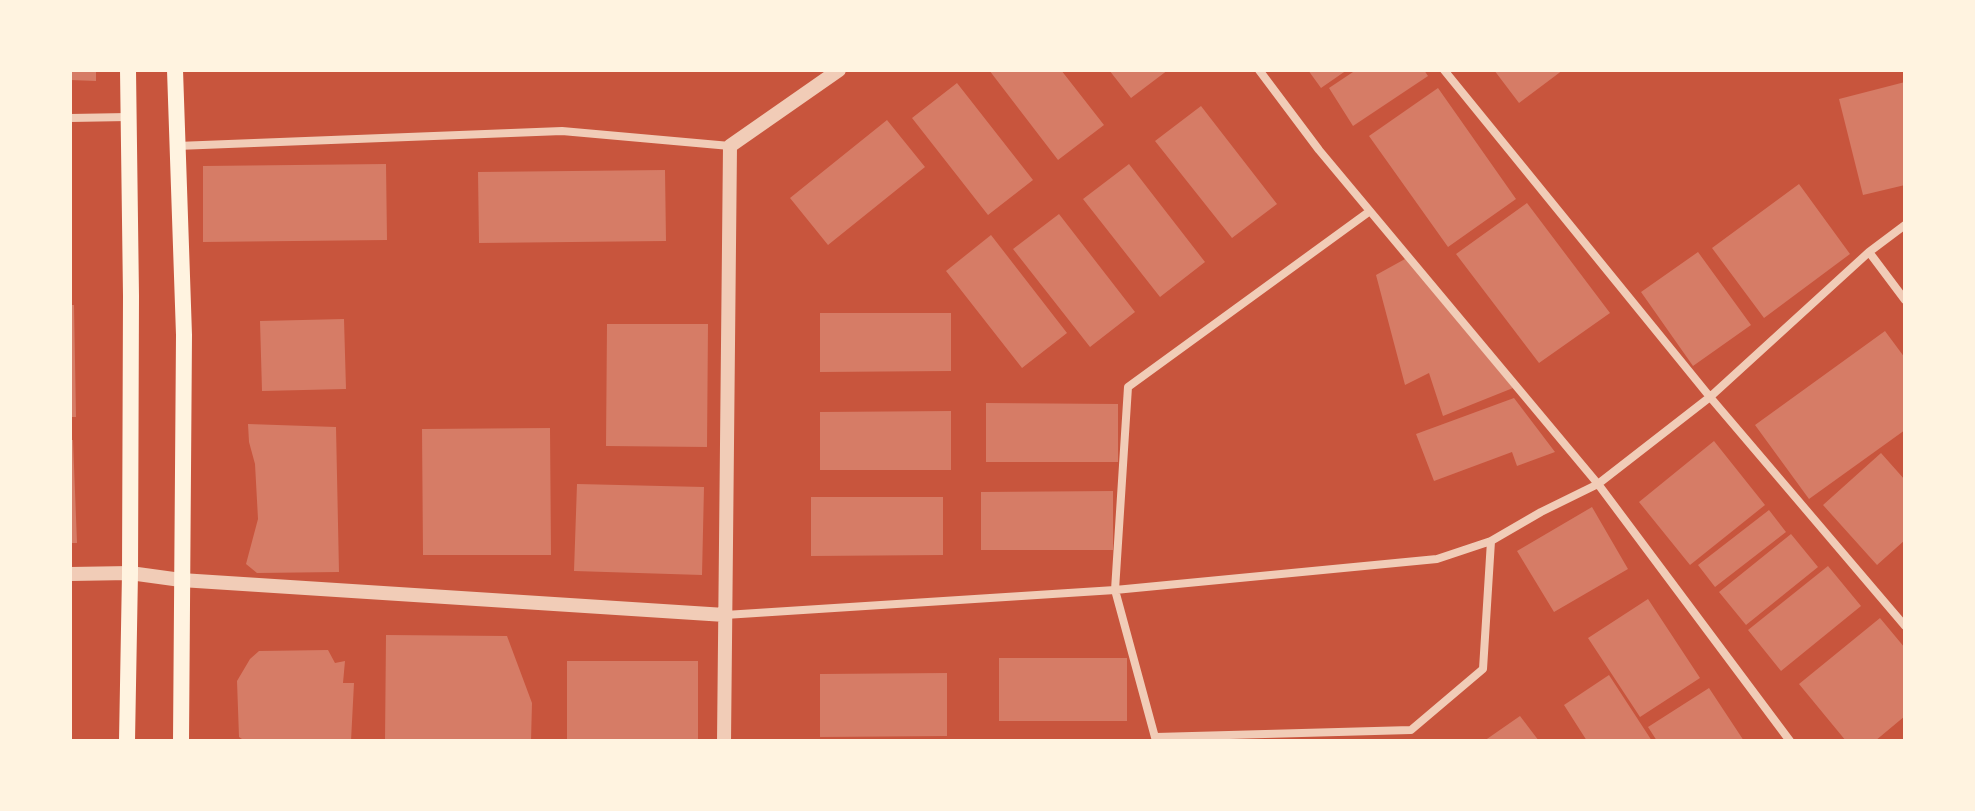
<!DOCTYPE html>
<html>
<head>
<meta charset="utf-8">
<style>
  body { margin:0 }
  #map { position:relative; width:1975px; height:811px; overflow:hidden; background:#c8553d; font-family:Overpass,sans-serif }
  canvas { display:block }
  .frame { position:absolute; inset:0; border:72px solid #fff3e0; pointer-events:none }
</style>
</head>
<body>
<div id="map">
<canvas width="1975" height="811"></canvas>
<div class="frame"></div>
</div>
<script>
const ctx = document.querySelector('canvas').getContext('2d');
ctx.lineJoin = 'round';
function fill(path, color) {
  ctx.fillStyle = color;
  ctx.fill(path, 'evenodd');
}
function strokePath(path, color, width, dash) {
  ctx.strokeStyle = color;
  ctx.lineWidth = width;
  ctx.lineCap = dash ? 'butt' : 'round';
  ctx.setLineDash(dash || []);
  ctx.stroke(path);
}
const building = new Path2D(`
  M70,70H96V81L70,80Z
  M989,70H1061L1104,125L1058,160Z
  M1109,70H1168L1131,98Z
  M1308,70H1347L1321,88Z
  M1356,70H1424L1428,76L1353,126L1329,88Z
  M1494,70H1563L1519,103Z
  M1905,82V185L1863,195L1839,99Z
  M957,83L1033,180L988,215L912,118Z
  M1438,88L1516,199L1448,247L1369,136Z
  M1201,106L1277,204L1232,238L1155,141Z
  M887,120L925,167L828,245L790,198Z
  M386,164L387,240L203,242V166Z
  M1129,164L1205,262L1160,297L1083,199Z
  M665,170L666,241L479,243L478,172Z
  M1799,184L1850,254L1764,318L1712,248Z
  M1527,203L1610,313L1539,363L1456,254Z
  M1059,214L1135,312L1090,347L1013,249Z
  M991,235L1067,333L1022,368L946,271Z
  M1698,252L1751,325L1693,366L1641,292Z
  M1405,259L1513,388L1443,416L1429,373L1405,385L1376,275Z
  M70,305H74L76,417H70Z
  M820,313H951V371L820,372Z
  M344,319L346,389L262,391L260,321Z
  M607,324H708L707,447L606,446Z
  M1885,331L1905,358V430L1809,499L1755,425Z
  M1514,398L1555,452L1517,466L1512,452L1434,481L1416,434Z
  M986,403L1118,404V462H986Z
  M951,411V470H820V412Z
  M248,424L336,427L339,572L257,573L246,564L258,519L255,464L249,442Z
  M550,428L551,555H423L422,429Z
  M70,440H73L77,543H70Z
  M1714,441L1765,505L1690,565L1639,502Z
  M1881,453L1905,480V540L1877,565L1823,505Z
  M577,484L704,487L702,575L574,571Z
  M1113,491V550H981V492Z
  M811,497H943V555L811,556Z
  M1592,507L1628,569L1554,612L1517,551Z
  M1769,510L1786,532L1715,587L1698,565Z
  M1791,534L1818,567L1746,625L1719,592Z
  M1828,566L1861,606L1781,671L1748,630Z
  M1648,599L1700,678L1640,717L1588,638Z
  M1880,618L1905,648V716L1875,741H1846L1799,684Z
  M386,635L507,636L532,703L531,741H385Z
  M328,650L335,663L345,661L343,683H354L351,741H245L239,737L237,681L250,659L259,651Z
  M999,658H1127V721H999Z
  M567,661H698V741H567Z
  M947,673V736L820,737V674Z
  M1609,675L1652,741H1587L1564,705Z
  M1709,688L1744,741H1657L1648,727Z
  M1520,716L1539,741H1484Z`);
const minor = new Path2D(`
  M1259,70L1319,150L1598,484L1790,741
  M1444,70L1710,397L1905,626
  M70,118L128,117
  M177,146L562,131L730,146
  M1869,252L1905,300
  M725,615L1115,590L1437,559L1491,541L1541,512L1598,484L1710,397L1869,252L1905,225
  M1156,737L1411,730L1483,669L1491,541
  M1156,741L1115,590L1128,387L1370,211`);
const tertiary = new Path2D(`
  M70,574L130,573L181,580L725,615
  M724,741L730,146L839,70`);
const secondary = new Path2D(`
  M175,70L184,335L181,741
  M127,741L130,573L131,296L128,70`);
fill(building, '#d67c66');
strokePath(minor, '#f1ccb7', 8);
strokePath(tertiary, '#f1ccb7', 14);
strokePath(secondary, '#fff3e0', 16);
</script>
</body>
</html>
